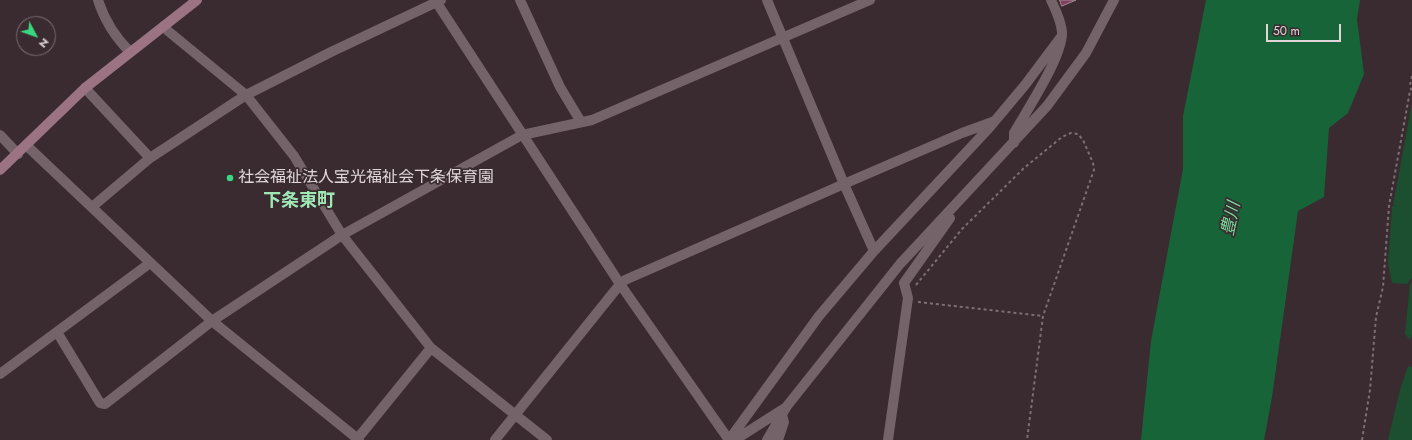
<!DOCTYPE html>
<html>
<head>
<meta charset="utf-8">
<style>
  body { margin:0 }
  #map { position:relative; width:1412px; height:440px; overflow:hidden; background:#3a2b31; font-family:Jost,sans-serif }
  canvas { display:block }
  .north { position:absolute; left:16px; top:16px; width:40px; height:40px; box-sizing:border-box; background:#3a2b31; border:1px solid #7c6f74; border-radius:50%; rotate:131deg; font-size:11px; font-weight:700; line-height:16px; text-align:center; color:#e0d6d9 }
  .north::after { content:''; display:block; margin:auto; width:14px; height:18px; background:#38d880; clip-path:polygon(50% 0,100% 100%,50% 72%,0 100%) }
  .scale { position:absolute; left:1266px; top:24px; width:75px; height:18px; box-sizing:border-box; border:2px solid #e0d6d9; border-top:0; padding-left:5px; font-size:12px; line-height:14px; white-space:nowrap; color:#e0d6d9; -webkit-text-stroke:3px #3a2b31; paint-order:stroke }
</style>
</head>
<body>
<div id="map">
<canvas width="1412" height="440"></canvas>
<div class="north">N</div>
<div class="scale">50 m</div>
</div>
<script>
const ctx = document.querySelector('canvas').getContext('2d');
ctx.lineJoin = 'round';
function fill(path, color) {
  ctx.fillStyle = color;
  ctx.fill(path, 'evenodd');
}
function strokePath(path, color, width, dash) {
  ctx.strokeStyle = color;
  ctx.lineWidth = width;
  ctx.lineCap = dash ? 'butt' : 'round';
  ctx.setLineDash(dash || []);
  ctx.stroke(path);
}
function drawText(font, color, halo, rows, align = 'center') {
  ctx.font = font + ' Jost,"Noto Sans JP",sans-serif';
  ctx.lineWidth = 3.5;
  ctx.setLineDash([]);
  ctx.textBaseline = 'middle';
  ctx.strokeStyle = halo;
  ctx.fillStyle = color;
  for (const [text, x, y, turn = 0] of rows) {
    ctx.save();
    ctx.translate(x, y);
    ctx.rotate((+turn || 0) * Math.PI / 180);
    ctx.textAlign = isNaN(turn) ? turn : align;
    if (halo) ctx.strokeText(text, 0, 0);
    ctx.fillText(text, 0, 0);
    ctx.restore();
  }
}
const green = new Path2D(`
  M1412,103V278L1407,284L1392,283L1388,263L1392,206H1397L1393,205Z
  M1412,281V335L1410,340L1405,334L1410,284Z
  M1408,366L1412,367V440H1388L1400,390Z`);
const water = new Path2D(`
  M1206,0H1360L1357,19L1364,74L1348,113L1329,128L1324,197L1298,211L1272,397L1264,440H1141L1151,341L1183,169V116Z`);
const building = new Path2D(`
  M1060,0H1076L1062,6Z`);
const path = new Path2D(`
  M1412,76L1410,85L1412,93
  M916,285L962,229L1024,168L1062,137L1071,133L1078,134L1083,140L1093,163L1094,170L1043,316L1027,440
  M918,302L1043,316
  M1362,440L1370,390L1376,317L1383,287L1389,206L1410,91`);
const street = new Path2D(`
  M98,0C104,19 116,38 130,52
  M435,0L620,284L729,440
  M520,0L560,87L581,122
  M767,0L844,184L874,251
  M164,26L168,31L246,95L294,156L342,235L431,348L547,440
  M85,88L150,158
  M0,135L18,154
  M1014,143V133C1027,110 1063,56 1062,32C1061,20 1056,11 1051,0
  M26,145L212,321L359,440
  M92,207L150,158L246,95L331,52L441,0
  M57,332L100,403L105,404L212,321L342,235L522,135L592,120L870,0
  M0,374L150,263
  M358,438L431,348
  M495,440L617,288L625,280L844,184L962,133L995,121
  M729,440L819,316L874,251L989,128L1025,85L1061,37
  M730,440L741,436L785,408
  M767,440L787,406L900,264L1047,106L1086,53L1114,0
  M778,440L784,422L782,415
  M888,440L908,298L904,283L950,218`);
const secondary = new Path2D(`
  M0,170L85,88L197,0`);
const markers = [
  [230,178,4,"#38d880"]
];
const poiNames = [
  ["社会福祉法人宝光福祉会下条保育園",238,178]
];
const waterNames = [
  ["豊川",1232,219,-78]
];
const quarterNames = [
  ["下条東町",299,202]
];
fill(green, '#1b4f30');
fill(water, '#186439');
fill(building, '#823e5e');
strokePath(building, '#a18e95', 1);
strokePath(path, '#7c6f74', 2, [3, 3]);
strokePath(street, '#746369', 10);
strokePath(secondary, '#9b7383', 10);
for (const [x, y, r, color] of markers) {
  const dot = new Path2D();
  dot.arc(x, y, r, 0, 2 * Math.PI);
  ctx.fillStyle = color;
  ctx.fill(dot);
  strokePath(dot, '#3a2b31', 1.5);
}
drawText('16px', '#e0d6d9', '#3a2b31', poiNames, 'left');
drawText('italic 17px', '#78da9a', '#3a2b31', waterNames);
drawText('bold 18px', '#9fe8b6', '#3a2b31', quarterNames);
</script>
</body>
</html>
